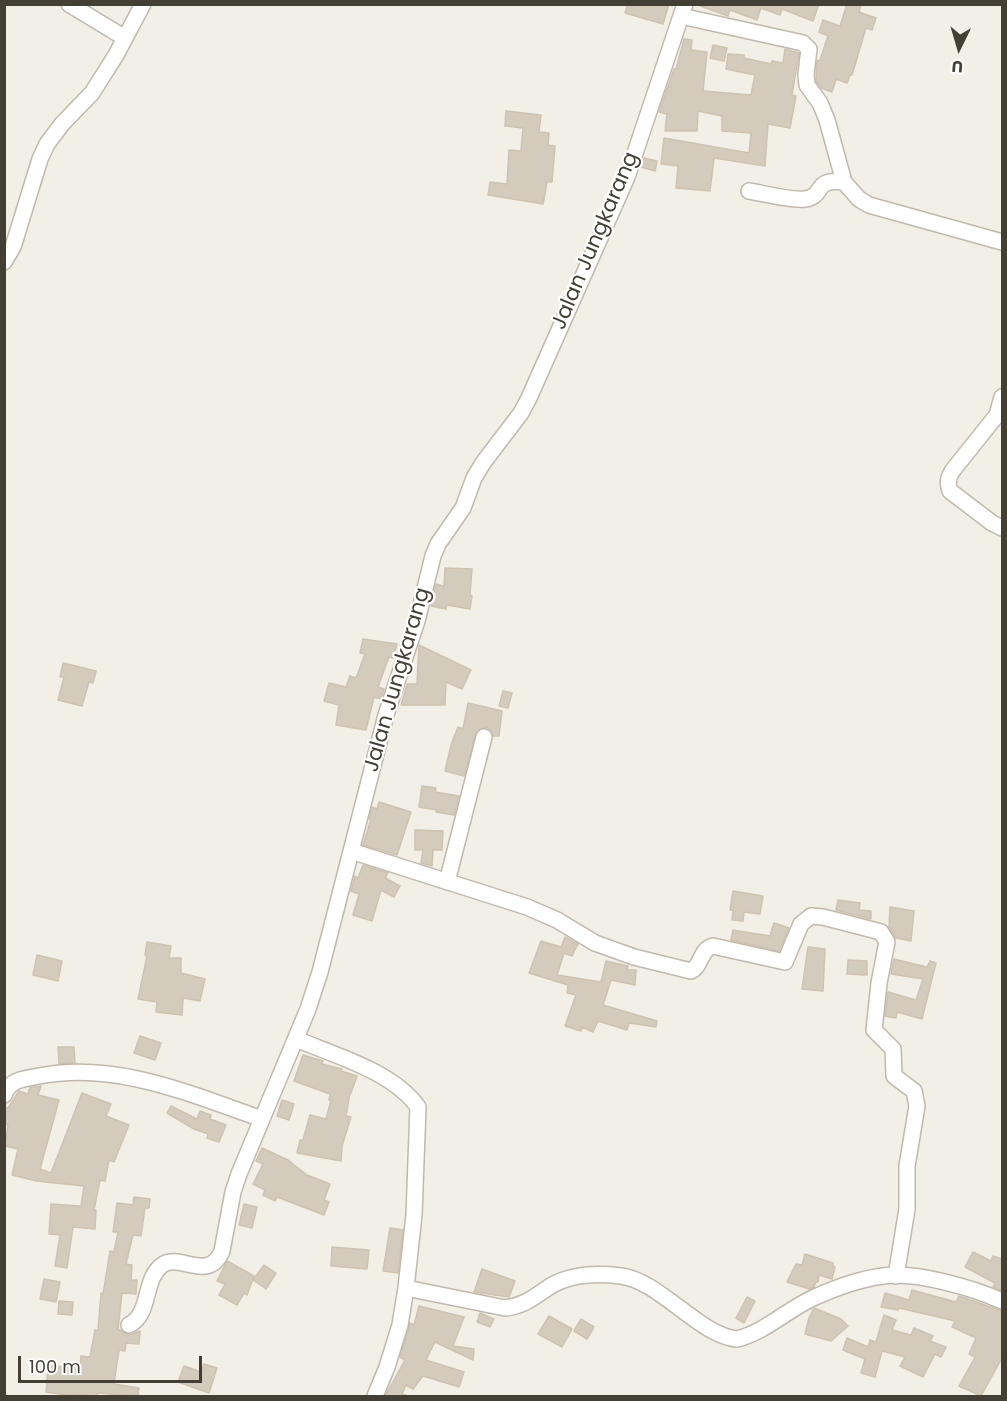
<!DOCTYPE html>
<html>
<head>
<meta charset="utf-8">
<style>
  body { margin:0 }
  #map { position:relative; width:1007px; height:1401px; overflow:hidden; background:#f2efe6; font-family:Poppins,sans-serif }
  canvas { display:block }
  .frame { position:absolute; inset:0; border:6px solid #443f35; pointer-events:none }
  .north { position:absolute; left:929px; top:18px; width:60px; height:60px; -webkit-text-stroke:4px #fff; paint-order:stroke; rotate:185deg; font-size:16px; font-weight:700; line-height:24px; text-align:center; color:#443f35 }
  .north::after { content:''; display:block; margin:auto; width:21px; height:27px; background:#443f35; clip-path:polygon(50% 0,100% 100%,50% 72%,0 100%) }
  .scale { position:absolute; left:18px; top:1356px; width:184px; height:27px; box-sizing:border-box; border:3px solid #443f35; border-top:0; padding-left:8px; font-size:18px; line-height:21px; white-space:nowrap; color:#443f35; -webkit-text-stroke:4px #fff; paint-order:stroke }
</style>
</head>
<body>
<div id="map">
<canvas width="1007" height="1401"></canvas>
<div class="frame"></div>
<div class="north">U</div>
<div class="scale">100 m</div>
</div>
<script>
const ctx = document.querySelector('canvas').getContext('2d');
ctx.lineJoin = 'round';
function fill(path, color) {
  ctx.fillStyle = color;
  ctx.fill(path, 'evenodd');
}
function strokePath(path, color, width, dash) {
  ctx.strokeStyle = color;
  ctx.lineWidth = width;
  ctx.lineCap = dash ? 'butt' : 'round';
  ctx.setLineDash(dash || []);
  ctx.stroke(path);
}
function drawText(font, color, halo, rows, align = 'center') {
  ctx.font = font + ' Poppins,sans-serif';
  ctx.lineWidth = 4.5;
  ctx.setLineDash([]);
  ctx.textBaseline = 'middle';
  ctx.strokeStyle = halo;
  ctx.fillStyle = color;
  for (const [text, x, y, turn = 0] of rows) {
    ctx.save();
    ctx.translate(x, y);
    ctx.rotate((+turn || 0) * Math.PI / 180);
    ctx.textAlign = isNaN(turn) ? turn : align;
    if (halo) ctx.strokeText(text, 0, 0);
    ctx.fillText(text, 0, 0);
    ctx.restore();
  }
}
const building = new Path2D(`
  M628,4H669L663,24L625,13Z
  M695,4H819L813,21L782,9L780,15L761,8L757,20L730,10L728,16Z
  M847,4H861L859,12L876,18L872,30L866,28L852,75H850L847,83L836,79L832,92L821,88L816,81L817,61L820,60L828,36L819,32L823,20L840,26Z
  M684,39L692,40L691,50L707,52L703,91L751,95L755,75L726,69L728,54L744,55V58L771,64L772,61L783,63L785,49L799,53L792,95L796,96L790,128L768,124L765,166L714,158L710,191L676,188L678,166L661,164L664,138L749,153L751,133L722,131V116L698,111L697,131H665L667,114L659,112L674,69H676Z
  M713,45L727,48L724,61L710,58Z
  M506,111L541,115L539,132L549,133L548,145L555,146L552,182H547L543,204L488,195L490,182L507,184L509,150L521,151L523,128L505,126Z
  M644,158L657,161L655,171L641,167Z
  M445,568L472,569L470,595L472,596L470,609L447,605L446,609L431,606L436,584L444,586Z
  M363,639L397,644L393,658L389,657L378,687L384,689L381,699L374,697L366,730L336,725L339,705L324,701L329,683L346,687L350,676L356,678L365,654L360,653Z
  M419,645L471,670L462,689L446,682L445,705H401L407,684H417Z
  M63,663L96,671L93,683L89,682L82,706L58,700L64,677H60Z
  M503,691L512,693L508,708L499,706Z
  M468,703L502,711L499,736H493L491,730L486,727L477,731L464,776L445,771L451,745L458,727L463,729Z
  M422,786L436,788L435,792L459,796L454,815L436,812L437,810L419,807Z
  M379,802L411,812L397,855L363,845L371,819H369L372,807L377,809Z
  M415,830L443,831L442,850H433L432,866L421,863L423,850H415Z
  M363,865L388,873L385,878L400,886L394,897L381,890L372,921L353,915L359,894L351,891L355,876L358,878Z
  M733,891L763,896L760,914L744,912L743,921L732,920L733,910H730Z
  M838,900L860,903L859,910L871,911V919L836,910Z
  M890,907L914,911L911,941L896,938L889,927Z
  M774,923L789,928L779,951L731,940L733,930L770,936Z
  M565,937L578,944L572,956L564,953L557,975L601,982L606,961L628,966L627,970H636L635,985L611,980L603,1005L657,1021L656,1027L629,1023L627,1030L598,1021L593,1032L582,1027L581,1031L565,1026L576,995L567,993L568,985L529,973L541,941L561,947Z
  M147,942L171,946L169,958H181V973L205,979L200,1001L183,998L182,1015L156,1012L157,1002L138,999L147,956L145,955Z
  M808,947L825,949L823,991L802,989Z
  M37,955L62,961L58,981L33,975Z
  M894,959L927,967L930,961L936,963L922,1019L897,1012L896,1018L885,1016L888,992L916,1000L923,979L891,974Z
  M848,960L867,961V975L847,974Z
  M140,1036L161,1043L155,1060L134,1053Z
  M58,1047H74L75,1063L59,1064Z
  M303,1055L323,1061L322,1064L342,1069L341,1071L357,1076L351,1093H350L346,1116L351,1117L342,1146L341,1161L297,1153L300,1140H303L310,1115L326,1119L331,1100H329L330,1094L294,1081Z
  M41,1086L38,1095L59,1100L40,1169L51,1173L82,1093L111,1104L106,1116L129,1125L114,1162L109,1160L105,1181L100,1180L94,1210H96L95,1229L73,1227L67,1268L55,1266L60,1235L49,1234L51,1204L81,1206L84,1186L36,1181L12,1175L18,1149L5,1146L8,1125L4,1124V1107L8,1108L19,1091L28,1094L30,1087Z
  M282,1100L294,1104L289,1120L277,1116Z
  M171,1106L197,1119L200,1111L211,1115L210,1119L226,1125L219,1142L207,1138L208,1134L194,1129L167,1113Z
  M262,1148L288,1160L307,1175L330,1184L324,1200L329,1202L324,1215L277,1197L275,1201L263,1195L265,1190L253,1184L263,1164L256,1161Z
  M134,1197L150,1199L149,1208H145L141,1236L133,1235L126,1264L132,1265L131,1280H137L136,1294L122,1293L118,1329L129,1335L140,1331L139,1344L126,1343L125,1351L119,1350L114,1384L139,1388L138,1396L97,1393V1396L72,1394V1396L46,1392L48,1366L80,1367L81,1356L90,1357L95,1330H98L101,1293L103,1294L110,1251L114,1252L118,1232H113L117,1203L133,1205Z
  M244,1204L257,1207L252,1228L239,1225Z
  M390,1228L403,1230L398,1273L383,1271Z
  M332,1247L369,1250L367,1269L331,1266Z
  M973,1252L991,1261L993,1256L1002,1259V1291L993,1287L995,1283L965,1267Z
  M805,1254L833,1263V1266L835,1267L832,1279L819,1275L818,1282H816L814,1287L809,1289L787,1282L796,1264L802,1265Z
  M227,1261L254,1276L247,1295L244,1293L237,1305L219,1295L225,1284L217,1281Z
  M264,1265L276,1273L266,1289L253,1280Z
  M482,1269L515,1281L509,1297L474,1292Z
  M44,1279L60,1282L56,1302L40,1299Z
  M912,1290L956,1302L959,1296L1002,1311V1358L981,1396L959,1386L975,1357L969,1354L976,1338L952,1327L955,1321L899,1308L898,1310L881,1307L885,1293L909,1300Z
  M747,1297L755,1301L744,1323L736,1318Z
  M59,1301L73,1302L72,1315L58,1314Z
  M419,1306L464,1317L453,1346L474,1349L473,1360L435,1342L426,1360L464,1372L459,1387L423,1376L413,1389L406,1385L402,1394L408,1396H385L405,1360L400,1357L410,1323L414,1325Z
  M814,1308L841,1319L848,1326L831,1341L805,1334L809,1318Z
  M480,1313L494,1319L490,1327L477,1322Z
  M884,1315L896,1320L892,1330L911,1335L914,1328L933,1336L930,1341L946,1347L941,1357L935,1354L923,1377L900,1366L905,1357L882,1351L875,1377L861,1373L865,1359L843,1350L847,1338L868,1347L870,1340L876,1342Z
  M549,1316L572,1329L562,1347L538,1334Z
  M581,1319L594,1327L587,1339L574,1331Z
  M204,1364L217,1368L209,1393L178,1382L184,1366L201,1372Z`);
const street = new Path2D(`
  M69,4L125,38
  M681,16L803,43L809,49L806,74L807,85L820,103L827,120L844,182L859,199L869,205L1002,242
  M749,191C762,193 792,201 805,199C826,196 812,178 844,182
  M4,262L13,247L40,159L47,144L62,124L92,93L116,55L143,4
  M1002,397L997,415L953,470C948,478 947,482 950,491L992,523L1002,528
  M351,851L527,907L557,920L595,943L634,957L691,971C702,966 700,949 713,946L785,962L801,924L811,916L823,917L881,932L887,942L879,983L874,1030L893,1049L894,1076L914,1091L917,1106L907,1166V1209L896,1276
  M447,882L484,737
  M296,1039C336,1056 392,1071 418,1107L414,1215L406,1288L400,1325L387,1367L375,1396
  M4,1095C10,1079 24,1079 39,1076C116,1061 190,1094 262,1119
  M406,1288L505,1308C524,1306 534,1297 549,1287C570,1274 597,1273 621,1276C660,1281 700,1336 737,1339C765,1332 787,1310 813,1298C835,1288 859,1279 883,1276C915,1271 973,1288 1002,1301
  M129,1325C151,1314 143,1281 161,1266C178,1251 208,1284 222,1251L233,1192L239,1174L308,1009L320,972L386,715L417,621L433,556L438,544L463,508L474,478L483,463L521,413L529,398L627,177L685,4`);
const streetNames = [
  ["Jalan Jungkarang",596,241,-67],
  ["Jalan Jungkarang",398,680,-74]
];
fill(building, '#d3cbbc');
strokePath(building, '#cec3af', 1.5);
strokePath(street, '#c0b9ac', 18);
strokePath(street, '#fff', 15);
drawText('21px', '#443f35', '#fff', streetNames);
</script>
</body>
</html>
